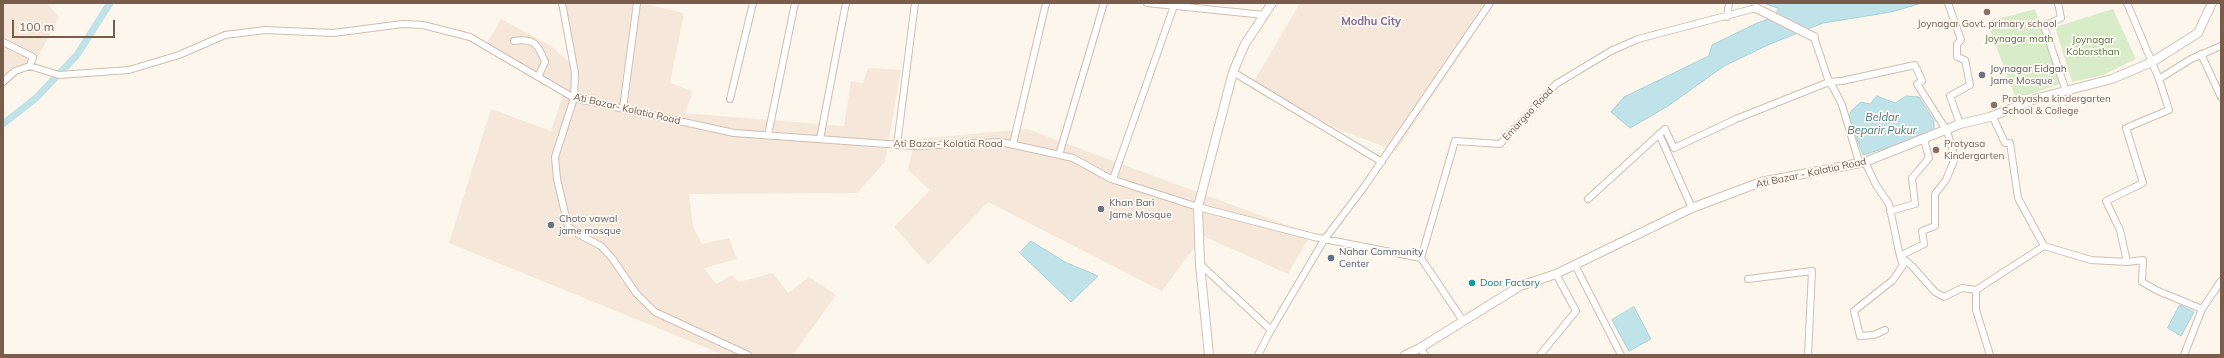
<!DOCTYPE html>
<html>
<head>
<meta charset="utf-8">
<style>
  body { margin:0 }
  #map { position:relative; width:2224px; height:358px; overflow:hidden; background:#fdf6ec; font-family:Mulish,sans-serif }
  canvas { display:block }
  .frame { position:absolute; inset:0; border:4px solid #7a5c4d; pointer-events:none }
  .scale { position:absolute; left:12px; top:20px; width:103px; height:18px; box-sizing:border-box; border:2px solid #7a5c4d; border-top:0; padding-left:5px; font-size:12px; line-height:14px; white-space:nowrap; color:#7a5c4d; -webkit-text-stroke:3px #fffaf3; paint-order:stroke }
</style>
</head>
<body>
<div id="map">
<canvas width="2224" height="358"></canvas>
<div class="frame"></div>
<div class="scale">100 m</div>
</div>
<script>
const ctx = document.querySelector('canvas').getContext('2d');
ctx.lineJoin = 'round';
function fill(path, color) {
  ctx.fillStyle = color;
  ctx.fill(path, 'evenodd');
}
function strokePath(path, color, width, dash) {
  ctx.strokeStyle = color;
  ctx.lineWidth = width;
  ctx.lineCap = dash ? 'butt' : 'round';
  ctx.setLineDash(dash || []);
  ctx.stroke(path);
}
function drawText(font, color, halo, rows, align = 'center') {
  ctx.font = font + ' Mulish,sans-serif';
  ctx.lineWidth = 3.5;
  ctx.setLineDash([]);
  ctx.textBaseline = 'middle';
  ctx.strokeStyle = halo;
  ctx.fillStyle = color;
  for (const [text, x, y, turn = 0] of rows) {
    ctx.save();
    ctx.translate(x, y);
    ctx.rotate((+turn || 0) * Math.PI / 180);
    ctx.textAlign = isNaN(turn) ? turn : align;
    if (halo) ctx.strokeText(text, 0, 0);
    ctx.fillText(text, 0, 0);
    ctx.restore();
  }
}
const residential = new Path2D(`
  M3,3H47L59,17L38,57L3,89Z
  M562,3H642L684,13L670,83L693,91L685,113L844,126L851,81L863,83L868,68L901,70L885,162L857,193L689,194L693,227L702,244L729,238L737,259L704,268L716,284L732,275L739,282L773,273L788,293L809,277L836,295L793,355H724L449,243L491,109L551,131L563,95L484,48L501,19L551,46L567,60L574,71Z
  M1300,3H1495L1396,151L1342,131L1293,105L1250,88Z
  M1027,129L1311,234L1288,274L1203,236L1162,291L988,202L928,265L894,227L930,190L908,170L915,139Z`);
const green = new Path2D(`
  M2035,9L2060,84L2016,99L1987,22Z
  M2113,9L2136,59L2103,75L2072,82L2055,27Z`);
const water = new Path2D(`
  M1764,3H1922L1891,12L1823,23L1770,44L1724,66L1668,106L1630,128L1611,112L1624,97L1709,56L1712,45L1757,23L1772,18L1779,9Z
  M1877,96L1895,103L1906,96L1919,97L1934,121V133L1863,155L1849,118L1851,111L1861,102L1870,104Z
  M1031,241L1065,262L1098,276L1071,302L1020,253Z
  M2180,305L2194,312L2181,336L2168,328Z
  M1634,307L1651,339L1629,351L1612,320Z`);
const canal = new Path2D(`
  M3,124L36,98L77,55L110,3`);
const street = new Path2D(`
  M562,3L575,73L574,98L555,157L557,179L568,226L578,234L601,246L612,258L636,293L655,312L748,355
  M1147,3L1264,15
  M1948,3L1961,40L1957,44V57L1965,60L1970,85L1950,96L1960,124
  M2058,3L2061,18L2044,26L2066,91
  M1727,17L1729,3
  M1814,37L1829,82L1834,89L1842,105L1859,162
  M514,41C534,38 538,44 545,62L538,77
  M3,42L33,57L30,66
  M2201,54L2221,97
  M1233,72L1382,162
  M2159,79L2191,59L2221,46
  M3,82L15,71L30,66L59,75L129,70L179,55L225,35L265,30L333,33L403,24L423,25L470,37L574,98L734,133L915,146L1001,142L1073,158L1111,179L1198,207L1314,237L1421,258L1463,321
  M730,99L753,3
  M623,108L637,3
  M1992,115L2005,143H2010L2018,198L2044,246
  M1659,134L1692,208
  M768,135L795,3
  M820,139L846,3
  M1013,144L1046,3
  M897,145L915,3
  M1059,155L1104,3
  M1865,162L1876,185L1889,204L1900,256L1912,266L1935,292L1944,297L1962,288L1976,290V310L1990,355
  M1113,179L1175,3
  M1588,199L1665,129L1674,148L1736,119L1829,82L1842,81L1915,65L1922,81L1917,84L1947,131L1955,158L1946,180L1935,194V226L1922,231L1924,244L1900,256L1903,265L1893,280L1854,311L1860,336L1874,335L1885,330
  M1890,211L1915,204L1912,178L1929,158L1924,139
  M1421,258L1455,141L1500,144L1556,84L1611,51L1638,39L1756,8
  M2127,262L2120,230L2106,201L2143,183L2126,128L2169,110L2159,79L2127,3
  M1200,264L1271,330L1258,355
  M1575,265L1621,355
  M1748,279L1812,271L1808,355
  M1976,290L2044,246L2091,260L2127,262L2143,260L2142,282L2158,291L2202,309
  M1271,330L1324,240L1364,187L1490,3
  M1420,348L1425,355
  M1540,355L1576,311L1556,274
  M2184,355L2202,309L2221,281`);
const secondary = new Path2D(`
  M1756,8L1814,37
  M1209,355L1200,264L1198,207L1233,72L1245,44L1272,3
  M1405,355L1420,348L1520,286L1556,274L1692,208L1721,197L1761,182L1865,162L1960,124L1990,117L2038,98L2112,79L2152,62L2198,33L2212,3`);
const markers = [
  [1987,12,4,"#8d6e63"],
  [1982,75,4,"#6b7280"],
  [1994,105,4,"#8d6e63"],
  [1936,150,4,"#8d6e63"],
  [1101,209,4,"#6b7280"],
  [551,225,4,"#6b7280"],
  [1331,258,4,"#5c6f8a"],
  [1472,283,4,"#0f9aa8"]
];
const educationNames = [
  ["Joynagar Govt. primary school",1987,24,"center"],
  ["Protyasha kindergarten",2002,99],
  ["School & College",2002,111],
  ["Protyasa",1944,144],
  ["Kindergarten",1944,156]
];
const parkNames = [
  ["Joynagar math",2019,39],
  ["Joynagar",2093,40],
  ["Koborsthan",2093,52]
];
const worshipNames = [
  ["Joynagar Eidgah",1990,69],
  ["Jame Mosque",1990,81],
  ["Khan Bari",1109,203],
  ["Jame Mosque",1109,215],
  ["Choto vawal",559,219],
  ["jame mosque",559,231]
];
const streetNames = [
  ["Ati Bazar- Kolatia Road",627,109,13],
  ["Emargao Road",1528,114,-47],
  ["Ati Bazar- Kolatia Road",948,144],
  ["Ati Bazar - Kalatia Road",1811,173,-12]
];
const serviceNames = [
  ["Nahar Community",1339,252],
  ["Center",1339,264]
];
const cultureNames = [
  ["Door Factory",1480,283]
];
const neighbourhoodNames = [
  ["Modhu City",1371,22]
];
const waterNames = [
  ["Beldar",1882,118],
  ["Beparir Pukur",1882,131]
];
fill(residential, '#f5e8da');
fill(green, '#d8ecc9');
fill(water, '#bfe3e8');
strokePath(water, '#a5d3da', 1);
strokePath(canal, '#bfe3e8', 7);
strokePath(street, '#d1beb0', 8);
strokePath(secondary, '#d6c0b0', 10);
strokePath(street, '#fff', 6);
strokePath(secondary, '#fff', 8);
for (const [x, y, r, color] of markers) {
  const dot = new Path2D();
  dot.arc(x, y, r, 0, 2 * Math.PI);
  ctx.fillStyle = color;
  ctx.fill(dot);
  strokePath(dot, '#fffaf3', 1.5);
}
drawText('10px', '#785e54', '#fffaf3', educationNames, 'left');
drawText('10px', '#537a41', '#fffaf3', parkNames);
drawText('10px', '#5b616d', '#fffaf3', worshipNames, 'left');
drawText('10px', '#7a5c4d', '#fffaf3', streetNames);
drawText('10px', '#4e5e75', '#fffaf3', serviceNames, 'left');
drawText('10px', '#0d838f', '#fffaf3', cultureNames, 'left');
drawText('bold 11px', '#846695', '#fffaf3', neighbourhoodNames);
drawText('italic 11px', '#437c86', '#fffaf3', waterNames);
</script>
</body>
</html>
